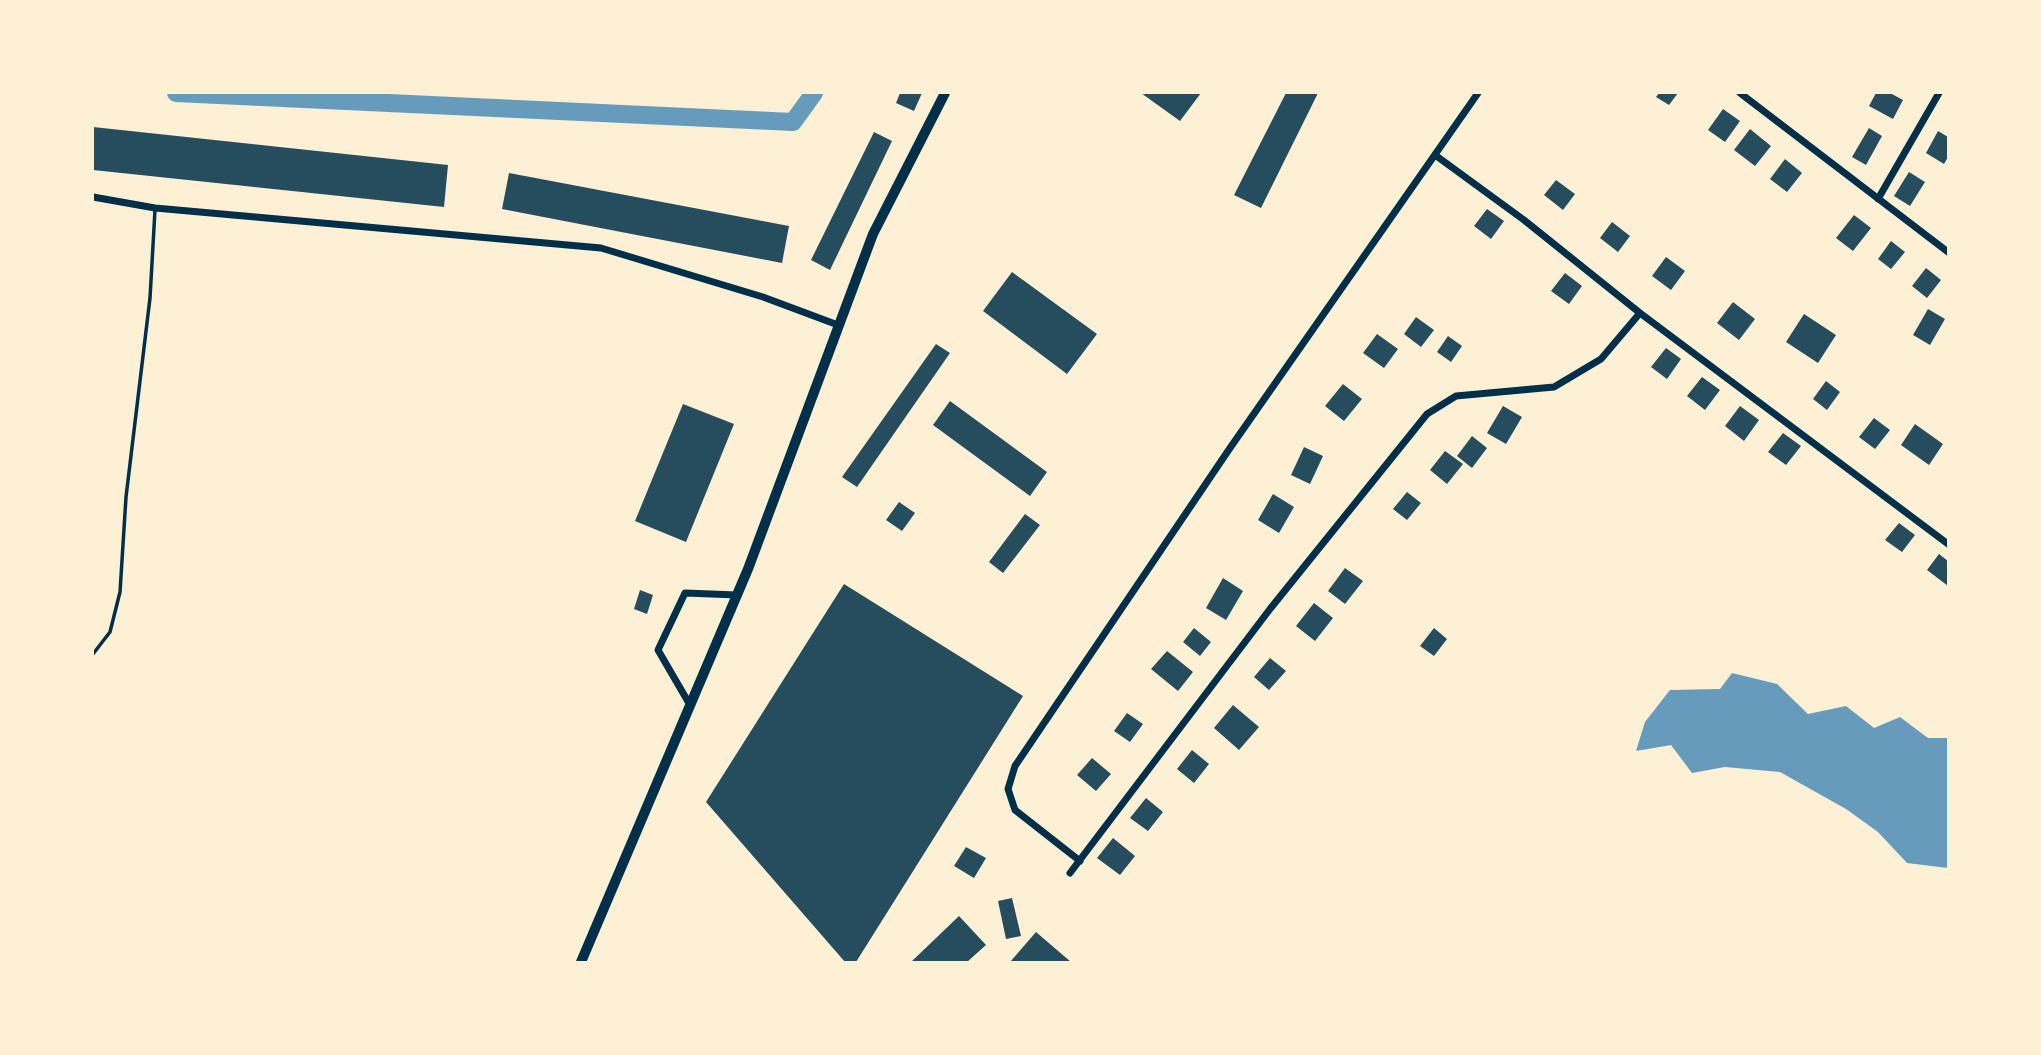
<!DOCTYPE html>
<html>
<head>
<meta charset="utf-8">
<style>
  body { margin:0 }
  #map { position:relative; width:2041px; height:1055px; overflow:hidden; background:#fdf0d5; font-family:"Sofia Sans Condensed",sans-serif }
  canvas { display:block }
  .frame { position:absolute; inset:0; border:94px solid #fdf0d5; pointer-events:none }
</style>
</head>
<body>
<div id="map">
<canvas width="2041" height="1055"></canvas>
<div class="frame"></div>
</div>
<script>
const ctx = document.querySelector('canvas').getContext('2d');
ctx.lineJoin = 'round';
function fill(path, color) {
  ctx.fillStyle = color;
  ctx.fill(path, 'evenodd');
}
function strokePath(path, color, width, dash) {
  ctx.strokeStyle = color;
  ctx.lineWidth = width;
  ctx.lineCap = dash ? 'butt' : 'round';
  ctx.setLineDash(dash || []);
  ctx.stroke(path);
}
const water = new Path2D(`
  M1732,673L1777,684L1808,714L1846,706L1874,728L1900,717L1928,738H1948V868L1907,863L1878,832L1846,809L1780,772L1725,767L1692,773L1671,745L1636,751L1645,722L1670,690L1720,689Z`);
const canal = new Path2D(`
  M176,93L793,122L814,93`);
const building = new Path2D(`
  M900,93H922L914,111L896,103Z
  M1141,93H1201L1180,121Z
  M1286,93H1318L1261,208L1234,195Z
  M1659,93H1678L1669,105L1656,97Z
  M1876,93H1890L1903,100L1893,119L1869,106Z
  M1723,109L1740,121L1725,142L1708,130Z
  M93,127L448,165L444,207L93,170Z
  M1869,128L1882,136L1866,165L1852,157Z
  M1750,129L1771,146L1755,166L1734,150Z
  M1938,131L1948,137V157L1944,164L1926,153Z
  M874,132L892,141L830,270L811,260Z
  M1785,159L1802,173L1787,192L1770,179Z
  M1909,172L1925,182L1910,206L1894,196Z
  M509,173L789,226L782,263L502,209Z
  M1556,180L1575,194L1563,210L1544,195Z
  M1487,209L1504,221L1491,239L1474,226Z
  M1854,215L1871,228L1853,251L1836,238Z
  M1612,222L1630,236L1618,252L1600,238Z
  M1891,241L1905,252L1891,269L1878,259Z
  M1666,257L1685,271L1671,290L1652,276Z
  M1926,268L1941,280L1927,298L1912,286Z
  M1012,272L1097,334L1067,374L983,311Z
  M1565,273L1582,286L1569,304L1551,291Z
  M1733,302L1755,319L1739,340L1717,323Z
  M1928,309L1945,319L1930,345L1913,335Z
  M1804,314L1836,335L1818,363L1786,342Z
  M1416,317L1434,330L1421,347L1404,334Z
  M1377,334L1398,349L1384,368L1363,353Z
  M1448,336L1462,346L1451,362L1437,352Z
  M936,344L950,353L857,487L842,477Z
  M1666,348L1681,359L1667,379L1651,367Z
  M1702,377L1720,390L1705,410L1687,396Z
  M1826,381L1840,392L1827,410L1813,399Z
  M1343,384L1362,399L1344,421L1325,406Z
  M950,401L1047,472L1030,496L933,425Z
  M683,404L734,424L686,542L635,521Z
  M1503,406L1522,417L1506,444L1487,433Z
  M1740,406L1759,420L1744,441L1725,426Z
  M1874,418L1890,430L1875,449L1859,437Z
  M1915,424L1943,444L1929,465L1901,445Z
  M1783,433L1801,446L1786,465L1768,452Z
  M1472,436L1487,448L1472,468L1457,456Z
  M1304,447L1323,456L1310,484L1291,475Z
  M1445,451L1463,464L1447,484L1430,470Z
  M1407,492L1421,503L1407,520L1393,509Z
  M1273,494L1294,507L1279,533L1258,520Z
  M899,502L915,513L902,531L886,520Z
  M1025,514L1040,525L1003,573L989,562Z
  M1899,523L1915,535L1902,552L1885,540Z
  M1939,554L1948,561V586L1927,570Z
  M1345,568L1363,581L1345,604L1328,591Z
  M1223,578L1243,591L1226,620L1206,608Z
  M844,584L1023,696L856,962H845L706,802Z
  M640,590L653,595L647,614L634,609Z
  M1314,603L1333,618L1315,641L1296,626Z
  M1194,628L1211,642L1200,656L1183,642Z
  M1434,628L1447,639L1434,656L1420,646Z
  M1167,651L1193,672L1178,691L1151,669Z
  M1270,658L1286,671L1269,690L1254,677Z
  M1233,705L1259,727L1239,750L1214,728Z
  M1127,713L1143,724L1130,742L1114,731Z
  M1192,750L1209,764L1194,783L1177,769Z
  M1092,758L1111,774L1096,791L1077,775Z
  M1146,798L1163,812L1148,831L1130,818Z
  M1113,838L1135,856L1120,875L1097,858Z
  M966,847L986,858L974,878L954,866Z
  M1012,898L1021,936L1006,939L998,901Z
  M959,916L986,945L967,962H911Z
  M1036,932L1071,962H1010Z`);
const service = new Path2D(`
  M93,654L110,632L120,592L126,497L150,298L155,210`);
const minor = new Path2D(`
  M1740,93L1948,252
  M1435,155L1524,220L1640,313L1948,544
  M93,197L155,208L601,248L763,297L838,325
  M1878,199L1939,93
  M690,705L658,650L685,593L737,595
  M1080,861L1015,810L1008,789L1015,766L1230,448L1478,93
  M1070,873L1270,609L1427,414L1456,396L1554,387L1601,359L1640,313`);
const secondary = new Path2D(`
  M581,962L748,569L873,234L945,93`);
fill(water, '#669bbc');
strokePath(canal, '#669bbc', 18);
fill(building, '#264d5e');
strokePath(service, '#003049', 3.5);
strokePath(minor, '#003049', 7);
strokePath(secondary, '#003049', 10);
</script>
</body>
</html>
